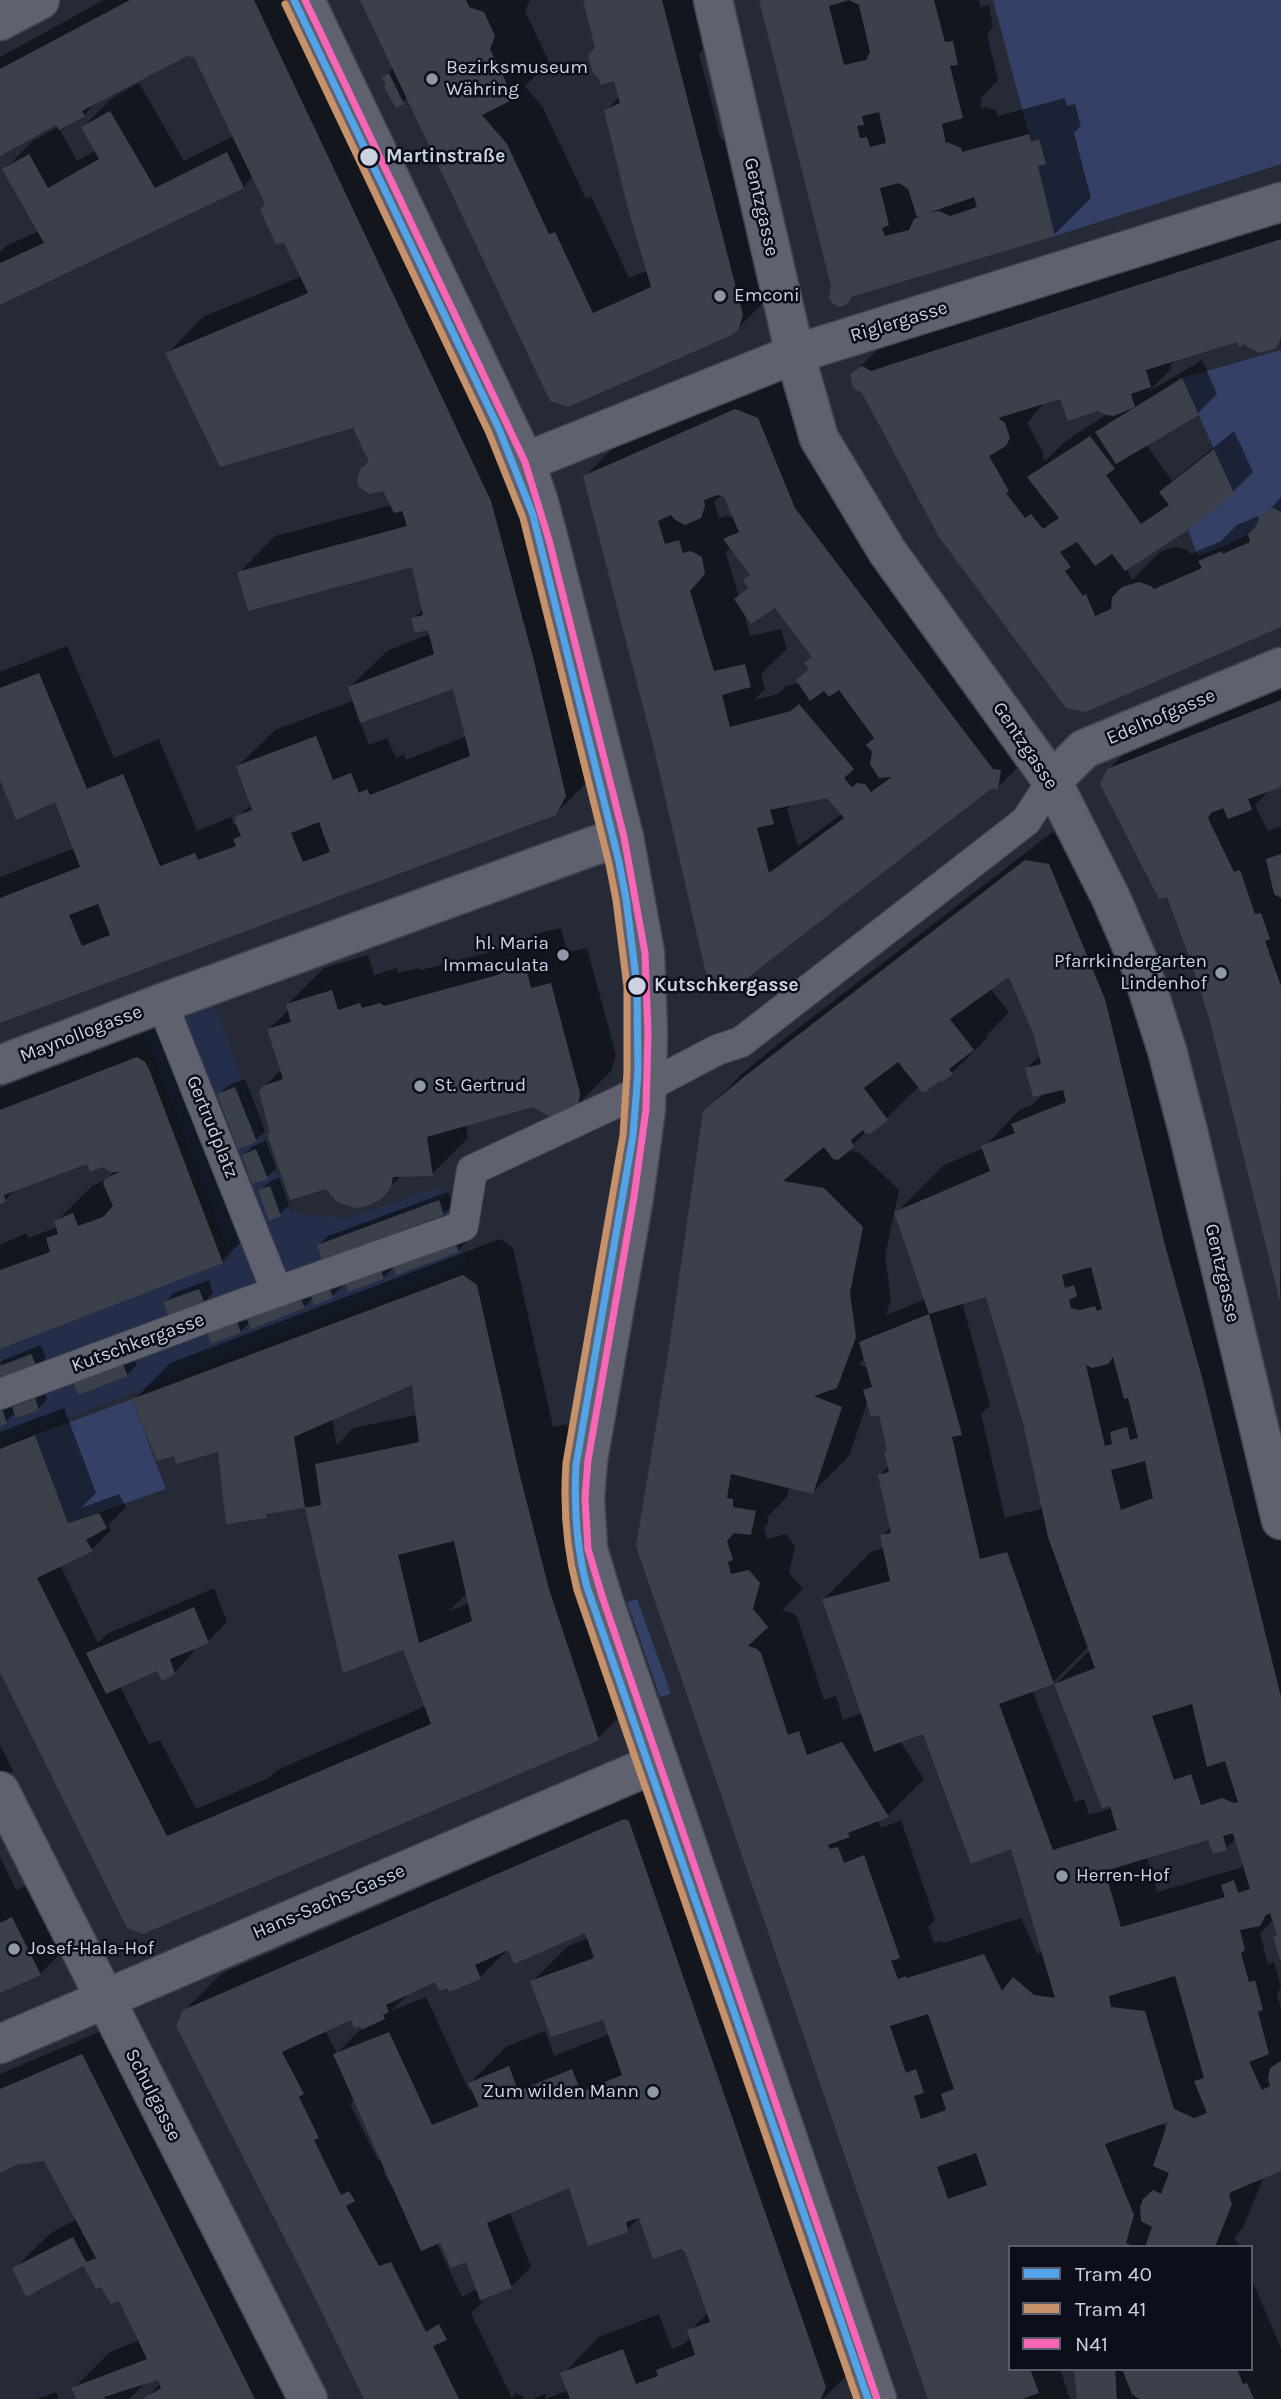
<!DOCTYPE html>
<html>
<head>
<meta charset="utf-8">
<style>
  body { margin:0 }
  #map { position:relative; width:1281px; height:2399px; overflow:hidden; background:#262a37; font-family:Karla,sans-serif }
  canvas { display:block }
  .legend { position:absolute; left:1008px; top:2245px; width:245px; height:126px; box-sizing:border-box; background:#0c0f1b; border:2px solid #585d6b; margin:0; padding:9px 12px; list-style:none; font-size:21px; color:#cbd2e2 }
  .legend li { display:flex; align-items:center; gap:14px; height:35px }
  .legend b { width:35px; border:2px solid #585d6b }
</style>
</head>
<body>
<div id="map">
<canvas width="1281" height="2399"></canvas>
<ul class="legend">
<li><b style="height:9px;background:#53a3e8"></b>Tram 40</li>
<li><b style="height:9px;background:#c7916a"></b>Tram 41</li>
<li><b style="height:9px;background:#fa66b7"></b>N41</li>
</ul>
</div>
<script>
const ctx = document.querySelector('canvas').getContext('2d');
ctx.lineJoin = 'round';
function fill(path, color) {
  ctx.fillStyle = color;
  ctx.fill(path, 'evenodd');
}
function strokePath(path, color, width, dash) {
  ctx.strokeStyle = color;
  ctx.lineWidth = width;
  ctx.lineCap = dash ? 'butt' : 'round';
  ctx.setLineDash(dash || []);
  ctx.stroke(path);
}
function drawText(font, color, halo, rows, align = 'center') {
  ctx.font = font + ' Karla,sans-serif';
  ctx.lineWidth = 5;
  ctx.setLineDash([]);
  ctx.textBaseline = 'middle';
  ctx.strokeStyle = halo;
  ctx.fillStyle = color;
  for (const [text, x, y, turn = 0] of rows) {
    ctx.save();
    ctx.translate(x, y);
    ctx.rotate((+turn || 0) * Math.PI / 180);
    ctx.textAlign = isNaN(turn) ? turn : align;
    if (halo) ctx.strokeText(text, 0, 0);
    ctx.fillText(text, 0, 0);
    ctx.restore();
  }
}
const built = new Path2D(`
  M212,998L290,1212L346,1219L439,1187L468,1266L0,1443V1349L232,1259L141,1025Z`);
const green = new Path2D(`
  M993,0H1281V164L1055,236L1038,166L1045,164L1039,140L1031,142Z
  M1281,350V512L1273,508C1257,516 1261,522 1250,532C1237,543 1214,549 1198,556L1188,530L1234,493L1182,378Z
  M132,1399L166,1489L68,1523L35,1435Z
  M637,1599L671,1694L660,1697L627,1602Z`);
const shadow = new Path2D(`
  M104,0H307L527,465L592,777L555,814L0,1021V877L75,848L56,800L0,775V672L67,646L114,758L159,739L197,831L231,817L235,826L238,817L252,804L238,766L275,730L355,700L350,687L387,651L430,634L429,628L413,619L424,608L414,565L239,573L275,536L392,505L354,426L167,354L203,317L302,276L253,176L243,187L0,303V252L6,246L39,231L5,169L33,141L59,126L57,123L0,154V57ZM187,54L195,55L234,136L184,161L139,83L111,99L83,127L96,150L77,161L59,128L84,115L98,101ZM455,686L467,736L406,760L404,754L396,758L387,738L369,745L360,721Z
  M362,0H530L525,11L549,62L525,86L543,108L586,199L591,196L629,278L648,270L606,111L620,96L616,79L596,49L585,0H721L727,25L699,54L721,140L753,126L786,280L737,329L568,405L409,97L397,106L384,77L394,67Z
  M761,0H979L981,7L989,5L993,27L987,34L998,80L980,99L982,110L985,106L996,111L998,116L1065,98L1067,106L1075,104L1081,126L1074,133L1091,198L1054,235L855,294L848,301L833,286Z
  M1281,216V341L1275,346L1238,339L1177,358L1170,366L1171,369L1148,392L1202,360L1217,394L1198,413L1146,444L1172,481L1234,431L1253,472L1233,492L1126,568L1132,580L1161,551L1177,547L1187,550L1191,554L1221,541L1237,525L1258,516L1260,521L1281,497V627L1086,711L852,375L889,338ZM1061,397L1107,414L1066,441L1045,461L1042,456L1044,454L1027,423L1045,402Z
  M772,373L794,382L1033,752L997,788L991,787L733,987L655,744L585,476L621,440ZM722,495L725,496L736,519L728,516L719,518L714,502ZM731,547L751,574L749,586L739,597L726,553ZM776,606L813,656L806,663L810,668L798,680L800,683L786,686L778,694L754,700L765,689L761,674L787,649L781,629L750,636L743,610ZM828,796L843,813L798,846L787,809L793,803Z
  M1281,680V785L1271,789L1255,805L1268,831L1281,826V1297L1211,1017L1195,967L1169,897L1108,770L1145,733Z
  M1063,824L1085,829L1281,1515V1959L1279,1934L1274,1919L1260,1933L1268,1964L1274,1962L1281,1987L1277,1994L1281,2009V2169L1264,2176L1243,2228L1235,2237L1239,2247H1010V2369H1060L1070,2399H930L671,1347L704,1112L741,1075L784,1039ZM1010,974L1035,1035L1040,1055L1027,1068L1045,1092L1032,1105L1019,1110L984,1148L944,1165L896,1213L926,1299L886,1315L891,1299L885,1256L899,1190L860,1153L847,1150L867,1131L887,1118L919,1086L941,1078L943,1080L952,1073L988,1037L987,1035L1009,1012L990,988ZM987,1295L1025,1424L1044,1508L1005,1518L981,1414L990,1405L962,1302ZM865,1357L868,1368L859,1364ZM868,1400L880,1413L889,1449V1466L879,1476L891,1527L882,1536L885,1548L872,1551L824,1599L863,1713L843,1720L836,1696L824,1700L797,1617L794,1614L782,1610L803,1589L789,1573L795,1546L786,1534L767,1539L764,1527L769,1522L767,1517L787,1497L789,1487L813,1492L849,1456ZM1088,1647L1090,1650L1056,1684L1112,1808L1089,1815L1084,1799L1075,1802L1032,1690L1053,1682ZM924,1732L1013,1850L1043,1950L1038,1955L1021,1918L943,1943L942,1941L934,1943L928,1927L935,1920L901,1820L881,1828L877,1819L888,1815L924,1779L900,1741ZM1209,1838L1226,1848L1236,1838L1244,1864L1240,1868L1157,1892L1147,1857ZM1171,2119L1167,2131L1163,2122Z
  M561,928L567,952L587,948L616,1055L611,1071L574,1108L534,1105L466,1124L468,1138L432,1174L402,1175L377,1200L272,1132L264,1087L282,1069L269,1029L289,1010L288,1004L324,968L368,955L374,975L397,968L398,973L417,968L421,970L531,941L539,933Z
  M174,1021L258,1225L222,1261L0,1346V1245L26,1233L28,1238L58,1227L56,1222L92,1186L107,1179L116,1170L88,1162L16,1189L5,1200L0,1202V1088Z
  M245,1079L265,1131L256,1140L219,1094L229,1085Z
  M266,1141L276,1168L267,1177L244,1155L253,1146Z
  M279,1178L289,1205L280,1214L260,1191L270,1181Z
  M448,1192L453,1204L444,1214L319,1245L328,1236Z
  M464,1232L467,1241L458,1251L395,1266L384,1277L349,1290L345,1277Z
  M500,1239L513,1248L553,1427L567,1424L634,1702L598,1738L143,1932L0,1668V1432L64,1408L96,1493L81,1508L119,1494L126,1507L108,1525L111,1530L92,1549L60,1565L98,1643L107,1634L214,1588L227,1622L208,1641L192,1648L193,1653L174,1673L158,1669L120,1686L149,1744L160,1740L196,1809L269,1778L277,1770L426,1706L411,1644L344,1671L307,1506L270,1512L266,1516L219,1450L175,1454L134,1400L170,1363ZM413,1382L417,1415L353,1428L337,1445L332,1418ZM467,1593L470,1603L449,1611Z
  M337,1274L342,1287L332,1296L313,1297L304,1307L250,1322L240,1332L209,1333Z
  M209,1280L213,1293L204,1302H165L174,1293Z
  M41,1345L46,1358L37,1367L0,1382L1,1361Z
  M131,1352L137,1365L127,1375L79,1393Z
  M44,1390L47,1399L38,1409L16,1412L6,1421L0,1424V1404L11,1400L14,1407L24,1397Z
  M0,1745L13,1771L0,1784Z
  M661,1783L854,2368L823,2399H546L568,2390L563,2374L599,2337L659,2314L672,2349L684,2344L691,2337L689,2331L709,2312L687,2250L640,2217L625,2232L570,2185L509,2211L531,2267L511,2287L480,2298L482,2303L471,2313L512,2398L516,2393L524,2397V2399H366L178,2026L184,2011L221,1974ZM586,1930L589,1938L568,1946L532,1982L604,2018L610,2034L554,2056L545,2031L506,2047L470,2083L473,2089L469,2090L426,1997L391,2011L411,1991L436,1979L480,1977L509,1948ZM352,2017L362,2028L337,2053L325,2030ZM355,2098L382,2158L378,2160L350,2104ZM386,2168L394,2185L391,2186L383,2171ZM436,2242L442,2243L467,2260L477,2289L462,2297Z
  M0,1857L16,1890L60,1871L88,1926L40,1974L0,1991Z
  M111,2027L309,2399H146L161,2383L159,2378L145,2383L129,2399H79L74,2388L110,2352L140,2340L120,2299L84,2264L14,2269L51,2233L77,2219L45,2160L16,2164L0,2171V2074Z
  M1251,2278L1281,2348V2399H1078L1075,2369H1251Z
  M56,2392L59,2399H37Z
  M545,2394L546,2399H533Z`);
const building = new Path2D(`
  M130,0H254L491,501L534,661L566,796L556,815L0,1023V898L80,867L55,802L16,820L0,780V688L39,673L87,789L123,774L160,866L195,853L198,860L236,846L233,839L241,836L235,822L236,816L252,810L236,766L316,736L333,780L351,773L359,793L367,789L370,795L470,756L453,689L360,723L348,687L434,654L428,630L415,633L411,618L423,615L412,567L248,611L237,572L407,526L402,511L394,513L383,491L369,494L358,486L357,480L360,469L369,462L353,428L220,467L165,353L308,293L284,243L276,244L260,210L265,204L194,57L187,56L82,111L85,116L59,130L56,125L0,156V69ZM319,822L330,852L303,862L291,833ZM98,904L110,935L82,946L69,915Z
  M360,0H466L469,7L484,12L495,36L490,49L514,99L482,115L507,144L549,234L555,232L593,313L651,287L627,205L604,110L620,103L614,81L601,85L598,77L593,73L588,55L595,48L583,0H662L743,315L738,330L732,335L568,407L550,401Z
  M759,0H849L829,6L844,65L866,60L870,52L859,5L849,0H934L945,42L953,41L958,65L950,66L963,118L942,124L946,144L947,142L961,148L962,152L1029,134L1031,142L1039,139L1046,164L1038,166L1055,236L851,297L849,302L844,306L839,307L832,303L829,297L831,286ZM879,112L886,143L870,147L867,137L860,138L857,126L864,125L862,116ZM899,183L908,189L917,217L974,197L977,207L950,216L939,211L927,213L914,219L909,230L885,236L882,228L889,225L880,188Z
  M389,73L404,104L396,108L384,87L386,86L382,77Z
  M110,111L155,188L227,152L244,188L0,305V263L44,243L2,169L29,154L48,188L99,159L81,127Z
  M1281,239V339L1276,348L1260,353L1247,347L1246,344L1239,347L1237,342L1146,370L1151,387L1131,394L1135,407L1114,416L1106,415L1098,411L1068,421L1060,399L998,418L1005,423L1010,438L1006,446L989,456L1009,491L1006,493L1025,518L1031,514L1043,529L1059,518L1027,477L1090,436L1115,469L1106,475L1141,524L1169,505L1159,492L1214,449L1234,493L1188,530L1125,571L1112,554L1095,566L1077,542L1060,552L1071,567L1065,571L1083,596L1086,594L1095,616L1111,609L1112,597L1122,587L1139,582L1151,586L1154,589L1202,568L1198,561L1222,551L1223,554L1250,542L1248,534L1255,527L1262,514L1273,508L1281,512V627L1086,712L1066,708L939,537L862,393L853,388L850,374L862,366L871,371Z
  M1182,378L1199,415L1116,464L1095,432Z
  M735,409L758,418L795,508L993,769L1001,770L998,790L992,788L733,989L707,978L653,745L583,476ZM717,495L724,497L739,532L723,539L750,575L743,580L748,588L734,599L751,624L775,608L812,657L804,663L809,669L796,680L810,701L824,691L829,697L839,690L874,738L866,745L872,752L870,764L879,778L892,777L871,792L865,784L857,783L852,787L844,778L854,769L799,704L791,711L730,727L722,695L751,687L745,664L714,671L690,591L705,574L702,557L691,551L683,553L679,540L665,544L658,521L671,515L674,519L685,525L701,518L705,506L704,500ZM827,798L844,818L769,873L757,828L774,824L770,810Z
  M1281,700V787L1248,799L1252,810L1228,819L1223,808L1211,813L1208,818L1234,872L1240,870L1255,914L1261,913L1270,939L1265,941L1281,986L1280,1302L1209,1018L1193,967L1167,897L1159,899L1100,784L1107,769Z
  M1281,854V898L1274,894L1266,859Z
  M1025,860L1049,864L1105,999L1165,1245L1203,1381L1281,1697V1963L1273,1937L1277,1935L1270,1913L1266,1915L1260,1926L1240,1930L1245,1950L1241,1953L1249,1982L1255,1980L1263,2010L1258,2012L1269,2054L1249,2062L1262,2090L1270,2086L1268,2078L1270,2068L1281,2061V2171L1231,2192L1229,2195L1232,2204L1215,2247H1145L1152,2227L1141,2221L1140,2207L1143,2199L1153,2190L1161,2194L1169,2173L1153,2166L1168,2122L1105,2144L1134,2215L1126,2243L1136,2247H1010V2369H1030L1039,2393L1022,2399H928L636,1546L669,1348L703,1111L745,1076ZM1009,977L1034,1036L1041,1064L1025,1068L1033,1097L1063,1090L1066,1102L1011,1124L1015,1133L981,1146L990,1171L894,1212L929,1314L986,1297L1023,1423L1048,1537L1095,1668L1054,1684L1007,1552L980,1559L952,1437L962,1435L929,1314L859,1342L872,1387L863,1390L871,1417L879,1415L887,1450L884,1452L889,1472L878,1475L891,1533L880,1535L890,1581L822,1599L874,1752L923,1734L971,1864L1011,1849L1055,1998L1034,1995L1013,1977L1002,1991L984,1954L907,1978L906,1976L898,1979L891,1961L900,1958L864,1855L844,1863L838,1847L830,1849L828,1845L850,1837L848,1833L889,1817L842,1742L807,1755L799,1731L788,1735L761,1653L757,1649L748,1646L768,1627L753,1609L760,1583L749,1570L731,1574L728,1562L733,1560L727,1541L734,1533L751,1535L756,1511L733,1507V1499L727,1498L731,1474L813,1494L842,1407L814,1396L837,1388L856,1337L850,1293L863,1227L824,1188L783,1181L824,1147L833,1159L838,1160L854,1147L851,1140L863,1130L865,1133L870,1134L888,1120L864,1088L898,1062L921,1091L925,1092L941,1080L942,1082L953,1074L949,1069L974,1050L950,1019ZM1091,1267L1102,1309L1097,1311L1095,1306L1080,1310L1071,1308L1069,1300L1077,1296L1074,1285L1065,1288L1062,1275ZM1113,1357L1124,1399L1128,1398L1138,1438L1130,1440L1127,1427L1110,1432L1112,1444L1105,1446L1086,1365L1092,1368L1108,1364ZM1145,1461L1153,1498L1121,1510L1111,1470ZM1054,1684L1102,1808L1110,1806L1117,1830L1053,1850L999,1704ZM1192,1704L1207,1767L1225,1761L1238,1802L1234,1803L1222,1798L1201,1805L1191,1774L1174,1780L1152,1716ZM1233,1833L1250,1889L1238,1893L1234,1880L1221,1885L1225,1897L1121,1927L1105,1871L1208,1840L1213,1854L1227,1850L1223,1836ZM1175,1976L1204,2078L1194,2081L1207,2113L1194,2118L1174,2109L1145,2011L1111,2007L1109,1996ZM928,2014L954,2089L941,2094L946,2110L921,2119L914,2096L924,2093L916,2069L906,2073L890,2026ZM976,2153L987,2185L948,2199L937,2167Z
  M525,964L531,988L551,983L580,1093L579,1102L575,1109L552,1118L533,1107L427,1137L433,1176L393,1177L391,1187L384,1196L378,1201L364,1207L355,1208L337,1202L326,1189L290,1200L267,1134L270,1133L259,1092L263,1086L283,1079L267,1029L291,1022L286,1004L332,990L338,1010L360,1003L362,1008L380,1003L384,1006L501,974L500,969Z
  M137,1057L145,1062L149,1069L223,1263L0,1349V1270L50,1252L46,1238L58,1234L54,1221L73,1213L78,1226L103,1217L113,1206L103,1184L105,1179L119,1172H110L103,1167L90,1172L87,1164L4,1195L6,1202L0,1204V1110Z
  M235,1087L257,1142L238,1149L217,1094Z
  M256,1149L268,1179L252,1184L242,1155Z
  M270,1186L281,1216L269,1221L258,1190Z
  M439,1200L444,1215L322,1260L317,1245Z
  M454,1240L459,1252L396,1275L392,1263Z
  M379,1264L384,1279L348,1292L343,1277Z
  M463,1275L477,1285L519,1472L549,1589L599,1740L143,1934L127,1928L0,1672V1449L35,1435L68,1523L99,1513L107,1528L86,1540L93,1551L37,1578L167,1836L431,1724L403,1650L343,1673L305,1508L321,1505L315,1464L419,1442L412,1385L294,1437L305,1508L266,1514L267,1518L226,1524L218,1452L176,1464L174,1456L157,1461L132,1399ZM454,1541L472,1621L419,1643L398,1555Z
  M328,1283L333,1298L314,1305L309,1290Z
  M199,1289L205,1304L169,1318L163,1302Z
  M300,1296L305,1308L251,1329L246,1317Z
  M237,1321L241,1333L211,1344L207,1332Z
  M31,1354L38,1369L0,1383V1366Z
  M121,1360L128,1376L78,1395L72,1380Z
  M35,1398L39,1410L16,1418L12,1407Z
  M2,1408L7,1423L0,1426V1409Z
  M194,1607L209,1643L170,1659L175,1674L162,1681L157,1671L106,1694L86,1653Z
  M624,1819L629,1821L826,2387L821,2399H570L560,2373L623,2349L636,2384L658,2376L656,2370L695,2355L687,2330L710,2322L685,2252L681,2249L653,2259L639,2218L626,2222L628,2230L626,2233L588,2246L569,2188L487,2223L512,2288L480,2300L466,2262L451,2268L440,2243L421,2251L333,2054L389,2032L432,2125L479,2106L468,2083L509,2066L518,2091L572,2069L581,2092L622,2075L603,2020L551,2037L530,1981L594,1958L585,1933L514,1964L508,1950L475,1965L481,1979L449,1992L447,1988L440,1991L435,1982L386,2005L389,2012L383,2015L385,2019L361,2030L360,2026L354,2028L351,2020L282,2052L304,2094L299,2097L319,2138L314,2140L341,2195L349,2191L355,2201L346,2206L379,2266L391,2262L426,2332L439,2324L447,2340L433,2346L459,2399H364L312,2292L176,2026L183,2010Z
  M12,1917L41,1975L0,1993V1923Z
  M82,2054L154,2197L255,2399H142L161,2388L158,2380L104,2397L105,2399H77L71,2388L147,2359L119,2301L111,2304L101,2287L96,2289L83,2266L26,2297L12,2268L73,2237L86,2262L96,2258L44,2161L16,2165L0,2173V2089Z
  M1074,2369H1115L1117,2399H1077Z
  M1122,2369H1237L1243,2384L1247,2383L1254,2399H1139L1132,2394Z`);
const pedestrian = new Path2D(`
  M162,1003L277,1292
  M0,1394L237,1306L463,1226L472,1170L620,1101L717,1050L741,1042L1026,821L1052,781`);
const minor = new Path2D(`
  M525,462L795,354L1281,202
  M1052,781L1084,749L1281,667
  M0,1065L162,1003L593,846L624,837
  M0,1791L308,2399
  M0,2044L659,1762`);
const tertiary = new Path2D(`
  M0,21L40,0`);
const secondary = new Path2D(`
  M305,0L525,462L538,499L549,540L624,837L645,953L648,1033L646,1109L634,1197L588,1460L585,1498L588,1549L603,1599L877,2399
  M713,0L795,354L819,438L887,551L1052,781L1111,898L1140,965L1167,1050L1188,1131L1281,1520`);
const bus1 = new Path2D(`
  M305,0L525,462L549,540L624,837L645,953L648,1033L646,1109L634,1197L588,1460L585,1498L588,1549L603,1599L877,2399`);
const tram1 = new Path2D(`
  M294,0L499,429L533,515L619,862L626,898L637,986L638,1072L633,1136L576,1465C574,1507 576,1546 587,1587L868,2399`);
const tram2 = new Path2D(`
  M285,4L489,433L523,518L609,864L616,900L627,987V1072L623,1135L566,1463C563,1507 566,1548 577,1590L857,2399`);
const markers = [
  [432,79,7,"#9197a6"],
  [369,157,10,"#cbd2e2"],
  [720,296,7,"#9197a6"],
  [563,955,7,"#9197a6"],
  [1221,973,7,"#9197a6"],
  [637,986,10,"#cbd2e2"],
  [420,1086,7,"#9197a6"],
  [1062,1876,7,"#9197a6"],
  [14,1949,7,"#9197a6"],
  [653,2092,7,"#9197a6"]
];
const poiNames = [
  ["Bezirksmuseum",446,68],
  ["Währing",446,90],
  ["Emconi",734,296],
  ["hl. Maria",549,944,"right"],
  ["Immaculata",549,966,"right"],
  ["Pfarrkindergarten",1207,962,"right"],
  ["Lindenhof",1207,984,"right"],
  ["St. Gertrud",434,1086],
  ["Herren-Hof",1076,1876],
  ["Josef-Hala-Hof",28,1949],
  ["Zum wilden Mann",639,2092,"right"]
];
const stopNames = [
  ["Martinstraße",386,157],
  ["Kutschkergasse",654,986]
];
const streetNames = [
  ["Gentzgasse",761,207,77],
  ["Riglergasse",899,322,-17],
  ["Edelhofgasse",1161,717,-23],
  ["Gentzgasse",1025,746,56],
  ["Maynollogasse",81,1034,-21],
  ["Gertrudplatz",212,1127,68],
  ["Gentzgasse",1222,1273,77],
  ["Kutschkergasse",138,1343,-20],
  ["Hans-Sachs-Gasse",329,1902,-23],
  ["Schulgasse",153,2095,63]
];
fill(built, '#242d4a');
fill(green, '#354066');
fill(shadow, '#0007');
fill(building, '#3c404b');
strokePath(pedestrian, '#414651', 32);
strokePath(minor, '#414651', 41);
strokePath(tertiary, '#414651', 41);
strokePath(secondary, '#414651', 41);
strokePath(pedestrian, '#5f626e', 30);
strokePath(minor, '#5f626e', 38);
strokePath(tertiary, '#5f626e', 38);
strokePath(secondary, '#5f626e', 38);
strokePath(bus1, '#fa66b7', 7);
strokePath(tram1, '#53a3e8', 7);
strokePath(tram2, '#c7916a', 7);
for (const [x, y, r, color] of markers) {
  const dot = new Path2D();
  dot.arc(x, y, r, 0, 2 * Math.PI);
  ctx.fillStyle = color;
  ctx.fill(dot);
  strokePath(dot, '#0c0f1b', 2.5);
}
drawText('19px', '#cbd2e2', '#0c0f1b', poiNames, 'left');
drawText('bold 19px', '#cbd2e2', '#0c0f1b', stopNames, 'left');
drawText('19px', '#cbd2e2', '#0c0f1b', streetNames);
</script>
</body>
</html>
